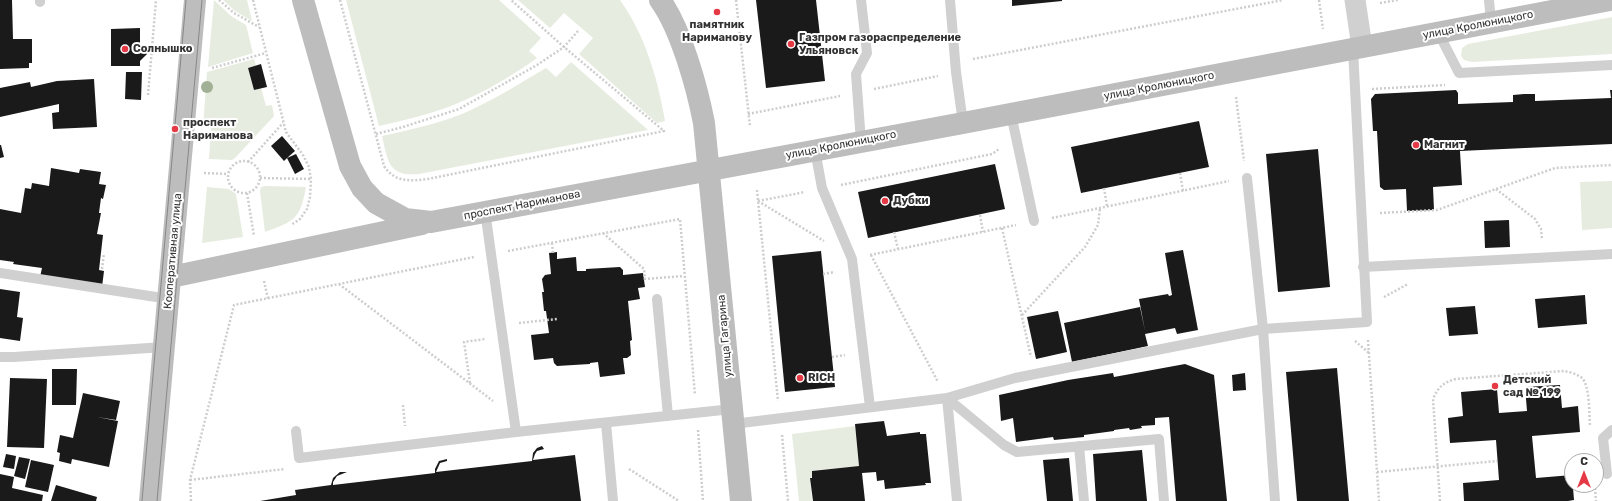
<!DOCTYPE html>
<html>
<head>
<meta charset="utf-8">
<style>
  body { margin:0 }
  #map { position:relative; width:1612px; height:501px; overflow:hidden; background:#fff; font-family:Rubik,sans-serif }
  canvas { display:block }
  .north { position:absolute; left:1564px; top:453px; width:40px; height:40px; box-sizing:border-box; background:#fff; border:1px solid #adadad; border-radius:50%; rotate:0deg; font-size:11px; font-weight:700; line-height:16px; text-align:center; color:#333 }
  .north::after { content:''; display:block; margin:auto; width:14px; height:18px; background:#e63946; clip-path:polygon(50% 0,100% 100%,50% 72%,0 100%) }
</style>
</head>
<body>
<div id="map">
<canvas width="1612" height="501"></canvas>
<div class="north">С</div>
</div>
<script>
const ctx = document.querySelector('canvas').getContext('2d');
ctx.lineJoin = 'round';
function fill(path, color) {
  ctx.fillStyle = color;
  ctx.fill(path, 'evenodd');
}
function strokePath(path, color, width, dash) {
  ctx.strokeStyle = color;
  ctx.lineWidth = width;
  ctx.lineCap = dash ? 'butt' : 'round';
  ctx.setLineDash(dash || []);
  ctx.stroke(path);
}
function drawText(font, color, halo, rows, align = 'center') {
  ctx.font = font + ' Rubik,sans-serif';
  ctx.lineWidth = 4;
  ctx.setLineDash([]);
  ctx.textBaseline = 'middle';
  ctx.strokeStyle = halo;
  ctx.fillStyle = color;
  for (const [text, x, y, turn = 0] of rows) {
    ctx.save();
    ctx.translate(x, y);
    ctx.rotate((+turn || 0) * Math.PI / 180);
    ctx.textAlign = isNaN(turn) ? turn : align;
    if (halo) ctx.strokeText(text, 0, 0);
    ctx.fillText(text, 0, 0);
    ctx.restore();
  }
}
const green = new Path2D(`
  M214,0L231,16L246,25L253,53L208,67Z
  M223,0H247L252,21L235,11Z
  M346,0H499L541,38L529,51L537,58C512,76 485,92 456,104C432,114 405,120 379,126Z
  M518,0H620C645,35 658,79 665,121L657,123L579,54L593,38L564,13L550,28Z
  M1612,17V54L1472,62L1464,60L1461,56L1462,48L1468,44Z
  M254,59L256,66L248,68L254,90L261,88L266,106L272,105L274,116L235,158L232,160L209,159L211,128L203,127L207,72Z
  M571,62L648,130L419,174C388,177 388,161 382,136C409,130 437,124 462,114C492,101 519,84 546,68L556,77Z
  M1612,181V228L1582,230L1580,182Z
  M266,186L306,187C300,219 295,221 265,232L260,191L261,187Z
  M207,187L229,189L236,194L243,237L202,243Z
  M855,426L859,466L812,471V477L810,478L812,501H799L792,434Z`);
const building = new Path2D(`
  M0,0H12L13,39H32V63H29V68L0,69Z
  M756,0H816L825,81L766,88Z
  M1012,0H1062V1L1012,6Z
  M140,28V45L148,53L140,61V66H111V29Z
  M261,64L267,87L254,90L248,68Z
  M126,72H142L141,100L125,99Z
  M94,79L97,127L53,129L52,113L59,112V104L0,117V88L30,82L31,87L57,81Z
  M1456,90L1458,93V104L1513,102V95L1524,94H1535V101L1611,98L1610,90H1612V144L1460,151L1462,185L1433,187L1434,210L1407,211L1406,189L1384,190L1380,187L1377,131H1373L1371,99L1375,94Z
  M1199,121L1209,167L1081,193L1071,147Z
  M282,136L295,151L287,158L296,154L304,169L295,174L287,158L284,161L271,146Z
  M0,145H1L4,157L0,158Z
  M1318,149L1330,287L1278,292L1266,154Z
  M995,164L1005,209L868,238L858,192Z
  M51,168L79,173L80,169L101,172L99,184L106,185L103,199L101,198L99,213H101L97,234L103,235L99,270L104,271L102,287L40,277L42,268L13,264L14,262L0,260V209L21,213L25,188L31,189L32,183L49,186Z
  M1509,220L1510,247L1485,248L1484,221Z
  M1183,250L1198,330L1177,334L1175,328L1145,334L1148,346L1072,362L1064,323L1140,307L1145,331L1139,299L1168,294L1169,296L1172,295L1165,253Z
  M821,251L835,387L785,392L772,256Z
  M557,252V259L576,257L577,271H586V269L620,267L623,270V275L643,273L645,287L638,288L640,299L628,301L632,340L630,341L631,355L627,358H623L625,374L600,377L598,362L590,363V364L557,366L554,363L553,358L534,360L531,335L549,333L546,311H544L542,292H544L542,279L545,275L551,274L549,253Z
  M0,289L20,292L17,317L23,318L20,341L0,338Z
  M1585,295L1587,324L1538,328L1535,299Z
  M1475,306L1478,334L1449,336L1446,308Z
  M1058,311L1067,352L1036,359L1027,317Z
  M1185,364L1214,375L1227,501H1176L1169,417L1155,418V425L1141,426L1142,428L1130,430L1129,428L1114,430V431L1084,435V437L1054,440L1053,437L1016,442L1013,418L1001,421L999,395L1068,380L1113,373L1114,377Z
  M1337,368L1349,501H1297L1286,372Z
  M52,369H77L76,405H52Z
  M1245,373L1246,390L1233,391L1232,375Z
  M10,378L47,379L44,448L7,447Z
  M1560,385L1562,408L1578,406L1580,432L1532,436L1536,478L1572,475L1574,500L1568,501H1464L1463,483L1499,480L1496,440L1450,443L1448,418L1463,416L1461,392L1497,389L1499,413L1527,411L1525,387Z
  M83,393L120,401L116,420L97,417L118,421L109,467L72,459L71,464L59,461L60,453L57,452L60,435L73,438Z
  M884,421L887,436L920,432V434H926L931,483H925L926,485L885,489L884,480L877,481L876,472L862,473L865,501H813L810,478H812V471L859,466L855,424Z
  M542,446L544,449L537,451L535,454L533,460L575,455L581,501H260L296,495L295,490L331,485L333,478L340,472H347L337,476L333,482V485L435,473V469L439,461L447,459V461L440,463L436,472L532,461L533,453L537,448Z
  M1142,450L1147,501H1096L1093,454Z
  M6,454L16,456L14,469L3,467Z
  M19,457L30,459L25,479L14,476Z
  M1069,458L1073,501H1047L1043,460Z
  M31,460L54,465L48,492L25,487Z
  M0,474L14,477L12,488L43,495L42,501H0Z
  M56,485L97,497L96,501H51Z`);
const path = new Path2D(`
  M219,0L234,13L259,27
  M253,0L286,132L303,155L309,167L311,179L310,197L307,209L300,219L291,225
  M340,0L384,166C395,183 411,181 428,179L664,131L564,47L511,0
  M736,0L750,126
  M1319,0L1323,29
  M1380,3L1398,0
  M715,28L739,25
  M973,59L1283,0
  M212,68L266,53
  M874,89L938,76
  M1372,89L1445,85
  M148,95L156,0
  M1236,97L1244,161
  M748,114L840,96
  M376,134L403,127L459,109L537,65L564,47L578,31
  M228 177a16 16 0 1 1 32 0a16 16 0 1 1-32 0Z
  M248,162L283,123
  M204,173L228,174
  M1180,173L1183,191
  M260,178L311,179
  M841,185L992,154L999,149
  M1104,188L1107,206
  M1496,189L1535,219L1541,229L1542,239
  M757,190L778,401
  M247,193L254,236
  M758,201L805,192
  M758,201L824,241
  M1380,213L1437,210L1555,168L1612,165
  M980,215L983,232
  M1052,218L1229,181
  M1002,228L1031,357
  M894,232L898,249
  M603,233L644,269L645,280
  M552,243L553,253
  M508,251L680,219L695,395
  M870,255L1016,225
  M871,255L938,382
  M102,269L104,253
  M823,274L835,272
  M644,279L684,276
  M264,281L268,299
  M339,284L493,401
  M1384,297L1408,284
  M1022,315L1085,247L1098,225L1100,208
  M519,323L557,319
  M1368,340L1379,501
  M1355,341L1369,353
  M832,357L845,355
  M470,383L464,342L485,339
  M403,405L405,426
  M698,430L703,501
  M782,435L788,501
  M629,469L679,501
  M1377,472L1497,461
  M190,480L285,469
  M1595,488L1596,501
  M191,501L190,480L234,305L474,257
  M1440,501L1433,399C1438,387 1444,382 1456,379L1564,371C1570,372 1577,374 1582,378C1590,386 1589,414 1590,425`);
const lane = new Path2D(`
  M40,0V2
  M950,0L956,72L963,123
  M1489,0L1491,22
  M1438,32L1459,73L1612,65
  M1011,114L1034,221
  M861,142L856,74L867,53L861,0
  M815,150L822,188L852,259L870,407
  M485,211L516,432
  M1363,267L1612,254
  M0,273L169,299
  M657,299L668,416
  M0,357H14L164,347
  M606,423L613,501
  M733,424L947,398L1004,445L1017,452L1159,439L1164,501
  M296,431L299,458L516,432L732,409
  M1079,446L1084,501
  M1607,474L1603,438L1612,430
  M957,501L947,398L1015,378L1263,329L1247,178
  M1275,501L1263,329L1367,322L1353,49`);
const street = new Path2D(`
  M1355,0L1362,47`);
const secondary = new Path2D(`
  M303,0L350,166L362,188L376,203L405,219L431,222L963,123L1610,0
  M660,0C681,29 697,87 704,123L741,501
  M171,277L422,224
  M150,501L195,0`);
const tram = new Path2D(`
  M142,501L186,0
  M157,501L202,0`);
const trees = [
  [207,87]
];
const markers = [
  [717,12,4,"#e63946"],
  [791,44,4,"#e63946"],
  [125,49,4,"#e63946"],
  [175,129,4,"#e63946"],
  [1416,145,4,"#e63946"],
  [885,201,4,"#e63946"],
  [800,378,4,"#e63946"],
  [1495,386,4,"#e63946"]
];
const poiNames = [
  ["памятник",717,25,"center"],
  ["Нариманову",717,38,"center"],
  ["Газпром газораспределение",799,38],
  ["Ульяновск",799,51],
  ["Солнышко",133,49],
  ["проспект",183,123],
  ["Нариманова",183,136],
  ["Магнит",1424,145],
  ["Дубки",893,201],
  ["RICH",808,378],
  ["Детский",1503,380],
  ["сад № 199",1503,393]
];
const streetNames = [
  ["улица Кролюницкого",1478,25,-11],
  ["улица Кролюницкого",1159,86,-11],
  ["улица Кролюницкого",841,145,-11],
  ["проспект Нариманова",522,205,-11],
  ["Кооперативная улица",173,251,-85],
  ["улица Гагарина",725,336,-95]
];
fill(green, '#e6ecdf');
fill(building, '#1a1a1a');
strokePath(path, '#cdcdcd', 2.5, [2, 2]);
strokePath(lane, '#d0d0d0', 10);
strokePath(street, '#d0d0d0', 21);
strokePath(secondary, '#bdbdbd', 22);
strokePath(tram, '#888', 1);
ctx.fillStyle = '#a2b095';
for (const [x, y] of trees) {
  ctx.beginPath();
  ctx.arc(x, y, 6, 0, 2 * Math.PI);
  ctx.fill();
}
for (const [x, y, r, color] of markers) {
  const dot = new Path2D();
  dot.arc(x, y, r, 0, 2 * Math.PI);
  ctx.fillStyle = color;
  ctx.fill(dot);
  strokePath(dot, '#fff', 1.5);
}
drawText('bold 11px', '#333', '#fff', poiNames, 'left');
drawText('11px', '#333', '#fff', streetNames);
</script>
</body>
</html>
